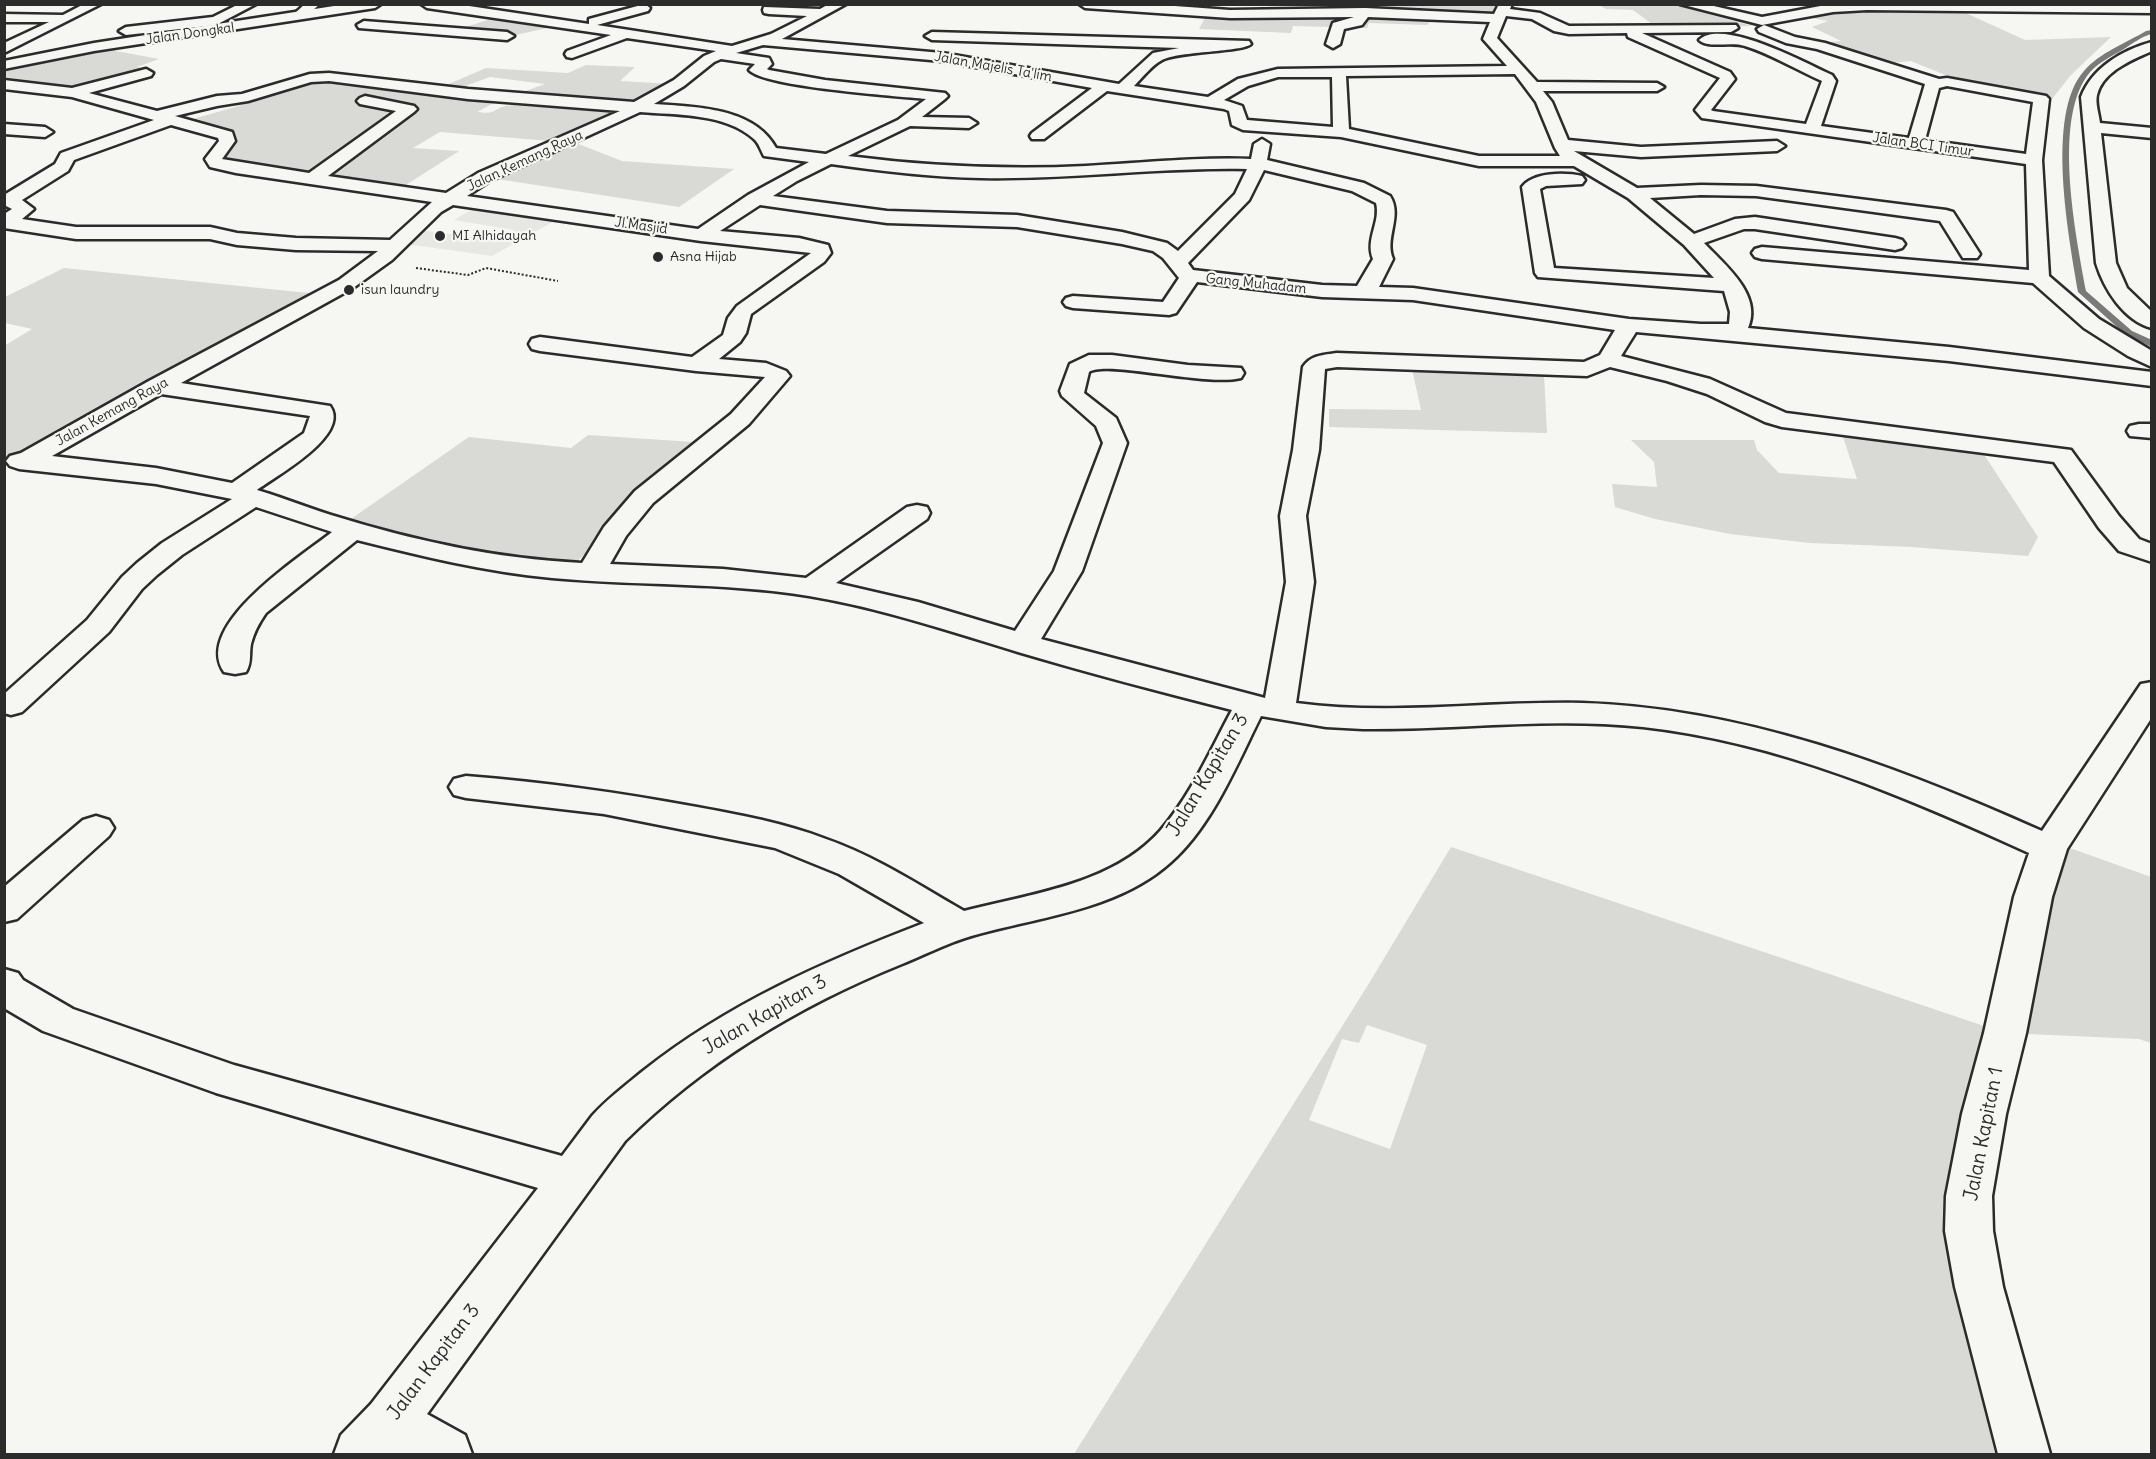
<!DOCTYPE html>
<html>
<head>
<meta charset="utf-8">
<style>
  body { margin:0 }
  #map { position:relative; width:2156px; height:1459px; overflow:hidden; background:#f6f6f2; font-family:Delius,sans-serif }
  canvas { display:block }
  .frame { position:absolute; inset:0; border:6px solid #2b2b2b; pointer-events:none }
</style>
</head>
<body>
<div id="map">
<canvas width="2156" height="1459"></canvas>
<div class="frame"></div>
</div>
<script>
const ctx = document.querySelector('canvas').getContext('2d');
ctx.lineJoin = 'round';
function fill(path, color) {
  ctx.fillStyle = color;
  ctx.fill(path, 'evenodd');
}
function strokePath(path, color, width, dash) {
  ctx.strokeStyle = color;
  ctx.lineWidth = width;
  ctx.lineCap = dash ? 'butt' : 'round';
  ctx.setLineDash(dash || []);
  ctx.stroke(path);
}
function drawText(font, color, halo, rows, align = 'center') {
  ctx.font = font + ' Delius,sans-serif';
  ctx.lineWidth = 4.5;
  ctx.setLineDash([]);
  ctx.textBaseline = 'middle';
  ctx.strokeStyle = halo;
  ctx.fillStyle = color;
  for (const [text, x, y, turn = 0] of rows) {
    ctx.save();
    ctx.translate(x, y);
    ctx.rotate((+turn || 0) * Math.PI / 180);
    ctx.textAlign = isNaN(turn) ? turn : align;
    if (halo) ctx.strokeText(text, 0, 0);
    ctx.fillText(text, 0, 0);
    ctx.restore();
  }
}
const built = new Path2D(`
  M471,210L556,220L492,256L406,244L426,231L497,240L514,230L454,220Z`);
const green = new Path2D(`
  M1365,5H1506L1499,18L1434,16L1427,25L1369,23L1367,28L1293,26L1291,33L1199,29L1207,14L1365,13Z
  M1599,5H1676L1752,26L1656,27L1633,10L1606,9Z
  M1957,9L2025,40L2111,37L2071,75L2052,99L1950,77L1911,61L1881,64L1817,43L1841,41L1812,27L1828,21L1800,16L1828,11Z
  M500,16L561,25L511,36L450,32Z
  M100,48L159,59L137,67L153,69L75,90L5,77V67L16,68L38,63L34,61Z
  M586,65L635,67L620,81L673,84L629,104L512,96L545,84L490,77L457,89L442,87L486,68L568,73Z
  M310,78L637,107L562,142L440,132L413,148L459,151L398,190L216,163L227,141L161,115ZM499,100L550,103C535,112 522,103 506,106C492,109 497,115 477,112ZM226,101L242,105L186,121L174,116Z
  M576,143L622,161L734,169L679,207L497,179L518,167Z
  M64,268L328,295L26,461L5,462L4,346L32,329L5,323V297Z
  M1412,369L1544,374L1547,433L1329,427V409L1421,410Z
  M588,435L693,442L570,569L348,521L469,437L571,448Z
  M1843,437L1979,447L2038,537L2028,556L1912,547L1810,543L1730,534L1655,519L1615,507L1612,484L1657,487L1654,462L1631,440H1754L1757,450L1779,473L1857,479Z
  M2053,842L2151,877V1043L2139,1039L2006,1033L1984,1114L1991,1333L2024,1454H1074L1368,985L1451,847L2005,1033ZM1367,1025L1427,1045L1390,1149L1309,1120L1342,1039L1359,1043Z`);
const stream = new Path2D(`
  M2152,30V34C2142,36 2132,44 2124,49C2112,56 2095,64 2087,76C2053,124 2076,236 2086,291L2132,331L2152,340V347L2126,335L2078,292C2069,238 2045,114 2084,71C2099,53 2126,43 2146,31Z`);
const path = new Path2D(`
  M416,268L468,275L486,268L558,281`);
const street = new Path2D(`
  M84,4H101L4,53V43L49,22H4V14L63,15Z
  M239,4H256L216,25L126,35L119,31L126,27L213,17Z
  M305,4H320L305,17H295L294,14Z
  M421,4H456L589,24V19L645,4L650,8L648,11L597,25L732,46L771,34L807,16L769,14L764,13L763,10L764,7L820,9L829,4H846L782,39L942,53L1119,84L1153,53L1179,48L932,40L925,36L932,32L1249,41L1251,44C1243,52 1179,51 1162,60C1152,65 1142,78 1134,86L1208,97L1238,79L1278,69L1507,66L1483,39L1490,22L1368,17L1362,25L1344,29L1340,44L1333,48L1326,44L1333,23L1354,17L1230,18L1085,8L1079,4H1147L1230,10L1365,8L1494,14L1499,4H1512L1510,9L1540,13L1569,26L1736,25L1738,28L1731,32L1642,33L1730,72L1735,79L1711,110L1713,111L1806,124L1822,81C1797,70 1771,54 1745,46C1731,41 1708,49 1699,40C1722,17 1807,64 1832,75L1836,81L1821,126L1909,138L1925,84L1817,49L1786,43L1759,32L1757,29L1764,25L1795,37L1825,43L1939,79L1947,78L2046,96L2049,99L2042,160L2049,276L2099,319L2152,351V367L2128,356L2084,328L2033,283L1762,259L1755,257L1752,253L1755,249L1762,247L2029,270L2026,164L1702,118L1695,110L1720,78L1628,37L1627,33L1569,34L1554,31L1532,19L1506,16L1497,38L1537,82L1657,83L1664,87L1657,91H1543L1552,102L1568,140L1641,147L1777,141L1785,146L1777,151L1641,157L1574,151L1637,188L1701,185L1756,186L1946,210L1953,212L1980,254L1977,258H1963L1940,221L1756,196L1701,195L1650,198L1694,234L1735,219L1755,217L1895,238L1902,240L1905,244L1902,248L1895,250L1755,229H1744L1704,243C1724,264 1763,295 1748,328L1949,347L2152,372V386L1949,361L1636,332L1621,356L1710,379L1786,413L2071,450L2119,516L2139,539L2152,544V562L2119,551L2099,528L2054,462L1782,427L1765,422L1707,394L1667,381L1610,367L1587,376L1337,367L1325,369L1319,450L1306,516L1314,582L1296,703C1392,716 1486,701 1582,703C1743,708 1896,766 2042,831L2141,684L2152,682V717L2067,849L2052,897L2026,1033L2006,1114L1992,1196L1993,1231L2003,1287L2050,1454H1998L1955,1287L1945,1231L1946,1196L1962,1114L1984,1033L2014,897L2029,853C1906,797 1779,742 1643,727C1550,717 1456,730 1363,729L1326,727L1261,716C1237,764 1212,826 1171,862C1116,912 1033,917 965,938C943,945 922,956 902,964C798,1006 705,1062 625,1141L427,1414L465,1435L472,1454H334L341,1435L371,1404L538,1188L216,1093L43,1031L4,1008V969L18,973L23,980L73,1009L234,1065L562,1156C572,1143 582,1129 592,1116C607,1099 626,1085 643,1071C727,1004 825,961 924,923L839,874L775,848L604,814L466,798L454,795L449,787L454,779L466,776C544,782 621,793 697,807C741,815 784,823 826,839C875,856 919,885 964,911C1029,894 1112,885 1160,831C1191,795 1210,751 1232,710C1161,692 1089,673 1018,652C949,631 881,608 809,596C723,582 637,586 552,578C486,572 421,556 357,540L266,613C259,623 254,632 251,644C249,654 252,662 246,672L235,674L224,672C192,625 302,556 332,532L256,507L182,555L157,575L142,589L109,632L22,712L11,715L4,713V694L87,620L122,577L137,563L162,543L232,499L156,484L19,469L10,466L6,461L10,456L21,453L149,381L339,280L378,251L296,250L237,245L210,239H76L4,228V214L12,209L4,205V195L55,164L61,153L154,120L72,97L4,89V80L72,88L146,69L153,73L151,76L89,93L157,111L217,96L242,94L310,74L329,73L468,89L634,102L674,80L704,56L716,51L627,38L572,58L567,57L565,54L567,51L611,35L427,8ZM763,45L942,61L1092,88L1032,133L1030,136L1032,139H1044L1107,91L1224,109L1229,111L1232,125L1243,130L1341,137L1479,166H1574L1628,198L1684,245L1714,278L1554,268L1540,189L1546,186L1582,184L1585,180L1582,176C1565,172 1533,172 1522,187L1535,273L1538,277L1724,291L1730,312L1729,324H1701L1629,319L1413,288L1379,287L1393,259C1384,238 1403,216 1390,196L1364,183L1267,160L1270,144L1262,139L1254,144L1251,159C1195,157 1141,163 1086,166C1006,170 926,166 848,156L910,126L969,128L977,123L969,118L922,117L945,99L948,96L945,93L825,80L769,70L767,69L772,64L769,58L736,53ZM721,59L755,64L749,70C764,87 897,96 926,99L898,120L826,154L776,148C754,107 695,107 654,104L684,86L714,62ZM1515,74L1536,102L1555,148L1560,156H1479L1349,129L1346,76ZM1278,77H1332L1333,127L1247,120L1242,106L1224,100L1248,86ZM329,81L468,99L620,111L478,173L446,193L328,176L414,112L417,109L414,106L365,96L360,98L357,101L360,104L396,111L309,173L222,159L235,141L232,132L175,116L217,106L248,101L311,82ZM1947,86L2033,102L2026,154L1925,140L1939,88ZM640,112C676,115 725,113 754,139C759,143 761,151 764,156L809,162L748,195L698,229L467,196L490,181ZM171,125L218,138L219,141L205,159L210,167L236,173L432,202L390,240L296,238L237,233L210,227H76L22,219L34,209L22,200L68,171L74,160ZM831,164C880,171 932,177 981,178C1070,180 1158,167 1247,169L1235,194L1178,251L1167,243L1122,232L1017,215L887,211L773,196L797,181ZM1264,170L1352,191L1376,203C1381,222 1365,239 1373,259L1357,286L1322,285L1193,270L1188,263L1249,200ZM453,205L701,241L811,253L737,306L728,318L723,335L692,357L540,337L532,339L529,344L532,349L540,351L696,371L765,377L731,414L635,491L604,527L582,563C497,559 411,540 331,515C306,507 281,497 257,490C276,476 351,435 330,406L181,383L353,288L392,260L441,212ZM760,205L887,223L1017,227L1122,244L1153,251L1163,258L1179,278L1163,302L1073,296L1066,298L1063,302L1066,306L1073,308L1169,315L1176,313L1197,282L1322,297L1413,300L1615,330L1600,355L1584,362L1337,353C1323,355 1311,355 1303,367L1293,450L1280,516L1286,582L1265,698L1041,639L1082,571L1127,443L1116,418L1084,393L1089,372C1107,360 1206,387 1241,378L1244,373L1241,368L1188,365L1112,355H1089L1070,364L1060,391L1062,396L1096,426L1103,443L1054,571L1015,631L918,602L836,583L927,519L930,513L927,507L917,505L907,507L806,578L723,569L610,564L626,536L653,503L749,424L790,376L786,371L766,363L719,359L740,342L746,333L751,314L824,262L831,253L828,245L799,238L720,231ZM161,394L310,416L304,433L232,483L156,468L52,456Z
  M1680,4H1705L1762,17L1831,4L2152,5V13L1867,10L1833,12L1762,25Z
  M364,21L507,32L514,36L507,40L359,28L357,25Z
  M2152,42V51C2132,60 2103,71 2097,95C2095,103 2099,114 2100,123L2152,128V138L2101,133L2116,263L2127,288L2152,312V328C2124,321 2104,289 2096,263L2081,97C2092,68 2122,50 2152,42Z
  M4,124L45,127L53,132L45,137L4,134Z
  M2139,424H2152V438L2130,436L2127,431L2130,426Z
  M96,816L109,820L114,828L109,836L17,919L4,922V887L83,820Z`);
const secondary = new Path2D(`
  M347,4H381L375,8L94,51L4,69V61L94,43Z`);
const markers = [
  [440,236,6,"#2b2b2b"],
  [658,257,6,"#2b2b2b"],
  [349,290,6,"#2b2b2b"]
];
const farStreetnames = [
  ["Jalan Dongkal",190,34,-8],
  ["Jalan Majelis Ta'lim",993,67,10],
  ["Jalan BCI Timur",1923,145,8],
  ["Jalan Kemang Raya",525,161,-25],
  ["Jl.Masjid",641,226,8],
  ["Gang Muhadam",1256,284,6],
  ["Jalan Kemang Raya",112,412,-29]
];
const farPoinames = [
  ["MI Alhidayah",452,236],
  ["Asna Hijab",670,257],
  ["isun laundry",361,290]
];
const nearStreetnames = [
  ["Jalan Kapitan 3",1208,775,-59],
  ["Jalan Kapitan 3",765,1015,-30],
  ["Jalan Kapitan 1",1984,1134,-79],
  ["Jalan Kapitan 3",434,1362,-53]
];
fill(built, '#e7e7e3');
fill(green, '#d9d9d5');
fill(stream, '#7a7a78');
strokePath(street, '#2b2b2b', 5);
strokePath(secondary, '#2b2b2b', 5);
strokePath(path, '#2b2b2b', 2, [2, 2]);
fill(street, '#f6f6f2');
fill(secondary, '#f6f6f2');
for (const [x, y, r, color] of markers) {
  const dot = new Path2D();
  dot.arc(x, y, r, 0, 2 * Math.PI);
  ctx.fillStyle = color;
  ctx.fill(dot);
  strokePath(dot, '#f6f6f2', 2);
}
drawText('14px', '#2b2b2b', '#f6f6f2', farStreetnames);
drawText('14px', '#2b2b2b', '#f6f6f2', farPoinames, 'left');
drawText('20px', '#2b2b2b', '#f6f6f2', nearStreetnames);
</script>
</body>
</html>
